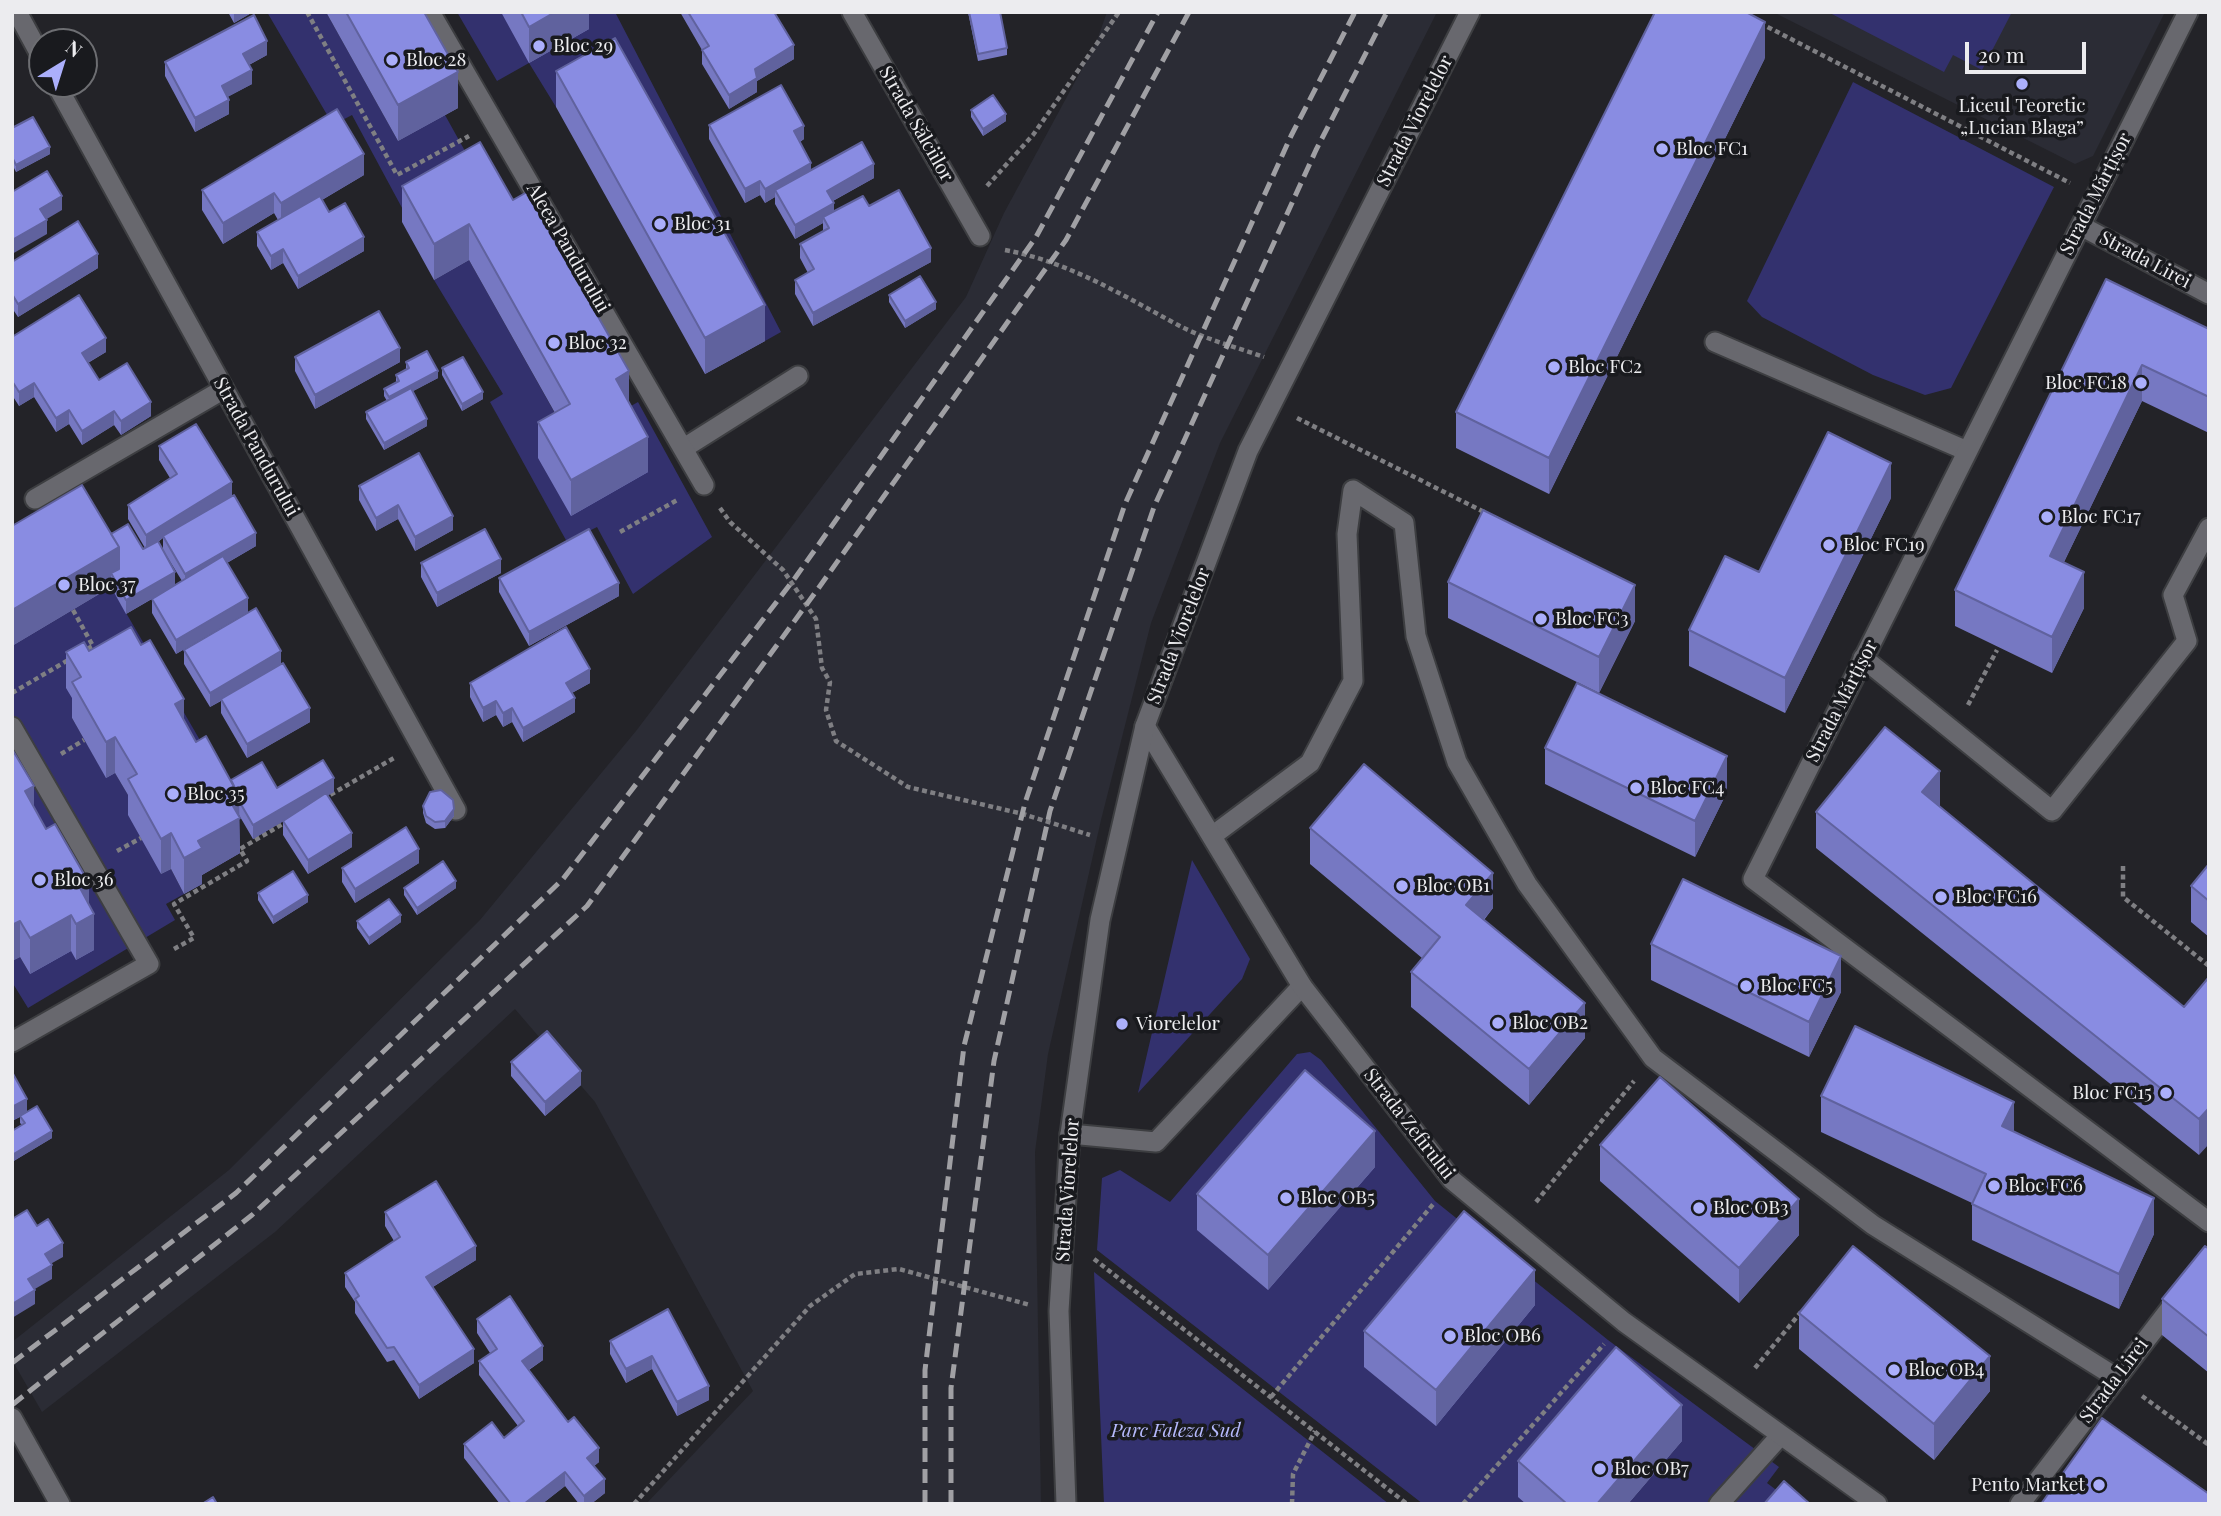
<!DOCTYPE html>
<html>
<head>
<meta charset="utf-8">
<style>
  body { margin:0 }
  #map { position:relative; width:2221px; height:1516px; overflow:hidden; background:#232328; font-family:"Playfair Display",serif }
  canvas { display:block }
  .frame { position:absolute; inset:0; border:14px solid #ececef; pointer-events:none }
  .north { position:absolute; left:28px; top:28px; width:70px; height:70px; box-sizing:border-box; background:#191a1e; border:2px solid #6d6e72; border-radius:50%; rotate:38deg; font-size:19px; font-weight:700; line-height:28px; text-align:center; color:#ececef }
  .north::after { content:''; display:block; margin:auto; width:24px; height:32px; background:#abaffb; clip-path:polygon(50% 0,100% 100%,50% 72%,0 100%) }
  .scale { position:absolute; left:1965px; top:42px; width:121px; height:32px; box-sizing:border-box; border:4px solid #ececef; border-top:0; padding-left:9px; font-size:21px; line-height:24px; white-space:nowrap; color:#ececef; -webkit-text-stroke:5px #191a1e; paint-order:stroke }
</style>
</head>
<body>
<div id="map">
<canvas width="2221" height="1516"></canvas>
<div class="frame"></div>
<div class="north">N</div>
<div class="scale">20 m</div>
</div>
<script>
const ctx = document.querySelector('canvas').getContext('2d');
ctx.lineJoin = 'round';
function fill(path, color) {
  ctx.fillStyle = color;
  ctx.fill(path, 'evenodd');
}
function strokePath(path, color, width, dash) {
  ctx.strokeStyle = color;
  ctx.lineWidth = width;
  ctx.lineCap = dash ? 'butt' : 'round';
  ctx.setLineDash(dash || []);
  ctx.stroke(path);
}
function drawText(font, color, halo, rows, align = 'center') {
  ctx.font = font + ' "Playfair Display",serif';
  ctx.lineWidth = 7;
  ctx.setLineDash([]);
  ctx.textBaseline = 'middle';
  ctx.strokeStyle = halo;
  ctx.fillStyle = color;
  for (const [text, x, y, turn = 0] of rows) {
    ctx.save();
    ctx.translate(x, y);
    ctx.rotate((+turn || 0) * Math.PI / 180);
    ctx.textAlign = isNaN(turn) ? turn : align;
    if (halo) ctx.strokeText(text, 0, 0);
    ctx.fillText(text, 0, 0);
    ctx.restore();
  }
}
const built = new Path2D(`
  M1107,12H1437L1220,443L1151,623L1101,820L1048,1054L1035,1152L1041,1504H646L753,1391L595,1102L515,1009L275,1232L42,1412L12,1360V1342L229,1170L480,920L636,731L966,297L1004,213L1096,43Z
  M1773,12H2165L2093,156L2075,164Z`);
const green = new Path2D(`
  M267,12H326L398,141L445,115L480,178L408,219L352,115L333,125Z
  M457,12H615L781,332L765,341L615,74L556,107L529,63L497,81Z
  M1828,12H2012L1982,70L1953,55L1944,72Z
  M1853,82L2054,187L1951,388L1925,395L1873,375L1762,317L1747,301Z
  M469,260L570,440L638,402L712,537L633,594L597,527L567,542L490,402L503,394L434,280Z
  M111,587L215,766L81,713L72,718L106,777L115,773L137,810L161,874L171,869L184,894L166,904L175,920L28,1008L12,982V961L20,957L30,974L12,785V646Z
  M1192,860L1250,959L1242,979L1138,1093Z
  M1310,1052L1321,1060L1435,1201L1608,1340L1779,1467L1767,1483L1795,1504H1628L1682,1441L1526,1504H1423L1097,1250L1102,1178L1120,1170L1170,1202L1297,1054Z
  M1094,1272L1389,1504H1104Z`);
const path = new Path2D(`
  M307,12L397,175L469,136
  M1760,23L2070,183
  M987,186L1033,135L1119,12
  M1005,250C1069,262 1122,295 1178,325C1204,339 1236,347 1264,357
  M1297,418L1486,513
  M720,508L730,522L783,570L816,619L822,668L830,682L826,710L836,741L908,787L1023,814L1090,835
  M620,532L679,499
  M73,610L93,646L83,651
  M12,693L70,659
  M1968,705L1997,650
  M61,754L84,740
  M323,799L394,758
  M117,851L141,838
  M2123,866V897L2209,966
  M174,949L194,938L174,904L247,861L240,849L286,822
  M1536,1202L1634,1081
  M1094,1259L1407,1504
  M1755,1368L1801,1312
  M2142,1396L2209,1445
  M1271,1397L1435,1202
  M634,1504L810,1306L855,1274L899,1269L1030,1305
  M1292,1504L1293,1474L1315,1431
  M1463,1504L1604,1344`);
const service = new Path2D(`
  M1715,342L1967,451
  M684,448L798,376
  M35,499L224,389
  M1863,658L2052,811L2187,641L2173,595L2209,528
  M12,727L149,964L12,1042
  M1212,836L1310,763L1353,681L1347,534L1353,490L1404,523L1416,636L1457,762L1527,884L1653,1058L1873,1225L2117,1378
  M1070,1134L1156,1142L1302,986
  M1719,1504L1780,1436`);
const minor = new Path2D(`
  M17,12L42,58
  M430,12L704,485
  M852,12L980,236
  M2188,12L1753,879L2209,1222
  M56,84L456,810
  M2081,226L2209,294
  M1145,726L1302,986L1452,1180L1624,1322L1877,1504
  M12,1418L60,1504
  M2020,1504L2209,1258`);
const tertiary = new Path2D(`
  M1066,1504L1059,1311L1070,1134L1100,920L1145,726L1248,451L1470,12`);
const rail = new Path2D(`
  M12,1363L236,1193L563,879L795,578L1036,237L1158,12
  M12,1405L252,1215L587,906L820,586L1066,240L1189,12
  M925,1504V1370L964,1046L1025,803L1125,504L1291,136L1355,12
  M951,1504V1388L994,1061L1050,811L1154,507L1316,150L1387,12`);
const wall = new Path2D(`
  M228,12H253L234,23Z
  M326,12H424L458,108L398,141Z
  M501,12H589V29L529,63Z
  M680,12H774L794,59L757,81V92L729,109L702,64V50Z
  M968,12H1000L1007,48V55L978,61Z
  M267,55L249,65L252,84L227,97L229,114L195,132L165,76V62Z
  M1765,58L1549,494L1456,448V412Z
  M556,71L765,341L705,374L556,107Z
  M971,110L1006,121L983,136L971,117Z
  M709,125L804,139L800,142L811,170L874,178L833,201L834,212L869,206L931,262L813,326L795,294V280L808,273L800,258V244L823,231V223L795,239L775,204V197L765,203L760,195L745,203L709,139Z
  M12,128L50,154L16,172L12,164Z
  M480,142L629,402L648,472L571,516L538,458V422L555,413L469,260L434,280L402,222V186Z
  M364,175L322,200L329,212L364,251L298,289L283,263L271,270L257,246V232L278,220L274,213L223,244L202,210V190Z
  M12,262L98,268L18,317L12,308Z
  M2106,279L2209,329V433L2142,401L2064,562L2084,608L2052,673L1955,626V590Z
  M889,295L936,309L905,328L889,302Z
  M12,337L106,352L88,363L99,380L151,416L121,435L114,425L82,445L69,424L56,432L34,397L19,406L12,395Z
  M295,357L400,362L315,409L295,371Z
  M406,362L438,378L413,391L427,426L384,450L366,419V412L387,401L384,396V389L396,383V375L406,370Z
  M442,368L483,399L462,411L442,375Z
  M159,446L232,496L256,546L227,563L248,612L176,654L152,613V599L164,592L126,614L111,587L12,646L111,534L143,549L145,548L128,519V505L170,478L159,460ZM163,538V550L182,581L175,585L158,542Z
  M359,486L453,530L415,551L398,519L376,531L359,500Z
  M1891,498L1785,713L1689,666V630L1759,572Z
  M421,563L501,573L437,607L421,577Z
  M499,578L619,596L529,646L499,592Z
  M1448,582L1635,621L1599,693L1448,618Z
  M184,650L281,664L310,722L247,758L221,713V701L210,707L184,664Z
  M89,651L184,720L196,742L231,780L277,788L334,792L328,795L352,847L308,874L283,835V821L253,839L239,815L240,853L202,875V884L184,894L171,869L161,874L128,815V795L115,773L106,778L72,718V698L66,688V652Z
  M470,683H590L572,693L575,712L523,742L512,722L503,727L496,715L483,722L470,697Z
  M1545,748L1727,792L1695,857L1545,784Z
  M12,749L34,807L89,904L94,950L76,960L71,951L30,974L20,957L12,961Z
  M423,806L454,816L445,828L435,829L426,823L423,813Z
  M1940,807L2184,1007L2209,977L2199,1155L1816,848V812Z
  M1310,828L1493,908L1484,920L1585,1038L1529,1105L1411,1007V972L1422,958L1310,864Z
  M419,863L355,903L342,882V868Z
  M2209,864V937L2191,922V886Z
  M404,888H456L417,915L404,895Z
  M258,893L308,902L273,924L258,900Z
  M357,921L401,922L369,945L357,928Z
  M1651,944L1841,992L1809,1057L1651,980Z
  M511,1062L581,1085L545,1116L511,1076Z
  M12,1072L27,1111L52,1138L12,1162V1131L22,1125L20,1123V1117L12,1121Z
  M1821,1096L2014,1131L2154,1234L2119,1309L1972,1240V1203L1821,1132Z
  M1600,1145L1799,1235L1739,1303L1600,1181Z
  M1375,1167L1268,1290L1197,1230V1194Z
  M385,1212L476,1260L433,1287L474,1363L419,1399L394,1360L387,1362L355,1313V1302L345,1287V1273L394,1241L385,1226Z
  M2209,1249V1373L2162,1335V1299Z
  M1535,1305L1436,1426L1364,1367V1331Z
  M668,1309L709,1400L677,1416L652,1369L626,1383L610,1354V1341Z
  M1799,1313L1990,1391L1934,1460L1799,1349Z
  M477,1319L543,1360L529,1370L599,1462L594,1466L605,1493L591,1504H579L565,1486L542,1504H500L464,1458V1444L504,1438L518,1426L479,1375V1361L490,1353L477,1333Z
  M1682,1441L1628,1504H1526L1518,1497V1461Z`);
const shadedWall = new Path2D(`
  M234,12H253L234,23Z
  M555,12H589V29L529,63V27Z
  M1765,22V58L1549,494V458Z
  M267,41V55L243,68V54Z
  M794,45V59L757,81V92L729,109V95L755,69Z
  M252,70V84L222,100V86Z
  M458,72V108L398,141V105Z
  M229,100V114L195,132V118Z
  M1006,114V121L983,136V129Z
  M804,126V139L794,145V131Z
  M50,147V154L16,172V165Z
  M364,154V175L281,224V203Z
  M811,163V177L775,190V197L765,203V189Z
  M874,164V178L827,204V191Z
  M760,181V195L745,203V189Z
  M274,193V213L223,244V223Z
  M62,196V210L40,223V209Z
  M834,203V217H823V223L795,239V225Z
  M47,220V234L12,254V240Z
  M469,224V260L434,280V244Z
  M364,237V251L298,289V276Z
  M931,248V262L813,326V313Z
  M283,249V263L271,270V256Z
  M98,254V268L18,317V304Z
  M936,302V309L905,328V321Z
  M765,305V341L705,374V338Z
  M106,338V352L82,366V353Z
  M400,348V362L315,409V395Z
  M2142,365V401L2050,591V556Z
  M438,371V378L389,404V397Z
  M629,371V407L616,379Z
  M34,383V397L19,406V392Z
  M483,392V399L462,411V404Z
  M151,402V416L121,435V421Z
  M69,410V424L56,432V418Z
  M114,411V425L82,445V431Z
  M427,419V426L384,450V443Z
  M648,437V472L571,516V480Z
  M1891,463V498L1785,713V678Z
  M232,482V496L163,536V538L146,549V535Z
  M398,505V519L376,531V518Z
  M453,516V530L415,551V537Z
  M256,533V546L185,587V574Z
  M119,547V583L111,573V587L12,646V610Z
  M501,559V573L437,607V593Z
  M175,572V585L126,614V600Z
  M2084,572V608L2052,673V637Z
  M619,583V596L529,646V632Z
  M1635,585V621L1599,693V657Z
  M248,598V612L176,654V640Z
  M281,651V665L210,707V693Z
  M590,669V683L566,696V683Z
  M575,698V712L523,742V728Z
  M184,699V735L175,704Z
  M496,701V715L483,722V708Z
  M310,708V722L247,758V744Z
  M512,708V722L503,727V713Z
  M115,737V773L106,778V742Z
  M1727,756V792L1695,857V821Z
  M1940,771V807L1922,792Z
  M334,778V792L253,839V825Z
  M34,786V822L25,791Z
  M239,796L240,853L202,875V884L184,894V858L230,801Z
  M454,809V816L445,828V821Z
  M171,833V869L161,874V839Z
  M352,833V847L308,874V860Z
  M419,849V863L355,903V889Z
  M1493,873V908L1466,941V905Z
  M456,881V888L417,915V908Z
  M89,883V917L94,914V950L76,960V924L80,888Z
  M308,895V902L273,924V917Z
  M71,915V951L30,974V938Z
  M401,915V922L369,945V938Z
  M20,921V957L12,961V925Z
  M1841,956V992L1809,1057V1022Z
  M1585,1003V1038L1529,1105V1069Z
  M581,1071V1085L545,1116V1102Z
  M27,1099V1113L12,1121V1107Z
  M2014,1102V1137L2002,1126Z
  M2209,1108V1144L2199,1155V1119Z
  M52,1131V1138L12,1162V1155Z
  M1375,1131V1167L1268,1290V1255Z
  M2154,1198V1234L2119,1309V1274Z
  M1799,1199V1235L1739,1303V1268Z
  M63,1243V1257L45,1267V1254Z
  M476,1246V1260L426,1291V1277Z
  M52,1265V1279L28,1293V1279Z
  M1535,1270V1305L1436,1426V1390Z
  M35,1290V1304L12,1318V1304Z
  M543,1346V1360L522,1374V1361Z
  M474,1349V1363L419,1399V1385Z
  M652,1356V1369L626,1383V1369Z
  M1990,1356V1391L1934,1460V1424Z
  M709,1386V1400L677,1416V1402Z
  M1682,1405V1441L1628,1504H1597Z
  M599,1448V1462L587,1472V1458Z
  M565,1472V1486L542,1504H524Z
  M605,1479V1493L591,1504H584V1496Z`);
const building = new Path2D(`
  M346,12H424L458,72L398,105Z
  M521,12H555L529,27Z
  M688,12H774L794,45L755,69L757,78L729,95L702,50L709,46Z
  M969,12H1000L1007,48L978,54Z
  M1655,12H1746L1765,22L1549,458L1456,412Z
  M254,15L267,41L243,54L252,70L222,86L229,100L195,118L165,62Z
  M615,38L765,305L705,338L556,71Z
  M781,85L804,126L794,131L811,163L765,189L760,181L745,189L709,125Z
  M993,95L1006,114L983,129L971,110Z
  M337,109L364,154L281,203L274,193L223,223L202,190Z
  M33,117L50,147L16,165L12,157V128Z
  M480,142L513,200L527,192L629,371L616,379L648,437L571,480L538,422L570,404L469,224L434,244L402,186Z
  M862,142L874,164L827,191L834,203L795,225L775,190Z
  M47,171L62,196L40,209L47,220L12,240V192Z
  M899,190L931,248L813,313L795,280L814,269L800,244L829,228L823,217L863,196L869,206Z
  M320,196L329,212L345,203L364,237L298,276L283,249L271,256L257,232Z
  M78,221L98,254L18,304L12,294V262Z
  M920,276L936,302L905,321L889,295Z
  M2106,279L2209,329V397L2142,365L2050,556L2084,572L2052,637L1955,590Z
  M79,295L106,338L82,353L99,380L127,363L151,402L121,421L114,411L82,431L69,410L56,418L34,383L19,392L12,381V337Z
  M379,311L400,348L315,395L295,357Z
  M427,351L438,371L389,397L384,389L399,381L396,375L409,368L406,362Z
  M463,357L483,392L462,404L442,368Z
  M411,388L427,419L384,443L366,412Z
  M196,424L232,482L146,535L128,505L177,474L159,446Z
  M1828,432L1891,463L1785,678L1689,630L1725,556L1759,572Z
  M419,453L453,516L415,537L398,505L376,518L359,486Z
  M82,485L119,547L12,610V526Z
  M234,495L256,533L185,574L163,536Z
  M1483,510L1635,585L1599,657L1448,582Z
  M128,524L143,549L158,541L175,572L126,600L111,573L119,569V547L111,534Z
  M485,529L501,559L437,593L421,563Z
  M589,529L619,583L529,632L499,578Z
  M223,556L248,598L176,640L152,599Z
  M256,608L281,651L210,693L184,650Z
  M131,627L141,645L150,640L184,699L175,704L196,742L206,736L239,796L230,801L240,818L198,841L202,848L184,858L171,833L161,839L128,779L137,774L115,737L106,742L72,682L81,677L66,652L84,642L89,651Z
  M566,627L590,669L566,683L575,698L523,728L512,708L503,713L496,701L483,708L470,683Z
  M283,663L310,708L247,744L221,699Z
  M1577,683L1727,756L1695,821L1545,748Z
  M1885,727L1940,771L1922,792L2184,1007L2209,977V1108L2199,1119L1816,812Z
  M12,749L34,786L25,791L46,829L55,824L89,883L80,888L94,914L76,924L71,915L30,938L20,921L12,925Z
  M323,760L334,778L253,825L239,801V796L231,780L262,762L277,788Z
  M1364,764L1493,873L1466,905L1585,1003L1529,1069L1411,972L1440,937L1310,828Z
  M441,790L453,800L454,809L445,821L435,822L426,816L423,806L430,792Z
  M326,793L352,833L308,860L283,821Z
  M406,827L419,849L355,889L342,868Z
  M443,861L456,881L417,908L404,888Z
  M2209,864V901L2191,886Z
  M293,871L308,895L273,917L258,893Z
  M1683,879L1841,956L1809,1022L1651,944Z
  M389,899L401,915L369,938L357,921Z
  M1855,1026L2014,1102L2002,1126L2154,1198L2119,1274L1972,1204L1986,1174L1821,1096Z
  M547,1031L581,1071L545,1102L511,1062Z
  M1305,1070L1375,1131L1268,1255L1197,1194Z
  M12,1072L27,1099L12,1107Z
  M1660,1077L1799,1199L1739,1268L1600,1145Z
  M37,1106L52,1131L12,1155V1131L25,1123L20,1116Z
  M436,1181L476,1246L426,1277L474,1349L419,1385L394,1347L387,1348L355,1299L359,1296L345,1273L400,1237L385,1212Z
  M27,1210L37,1226L48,1219L63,1243L45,1254L52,1265L28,1279L35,1290L12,1304V1219Z
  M1464,1211L1535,1270L1436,1390L1364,1331Z
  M1853,1246L1990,1356L1934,1424L1799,1313Z
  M2205,1246L2209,1249V1337L2162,1299Z
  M510,1296L543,1346L522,1361L568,1422L574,1417L599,1448L587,1458L605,1479L584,1496L565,1472L524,1504H511L464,1444L492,1422L504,1438L524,1421L479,1361L497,1349L477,1319Z
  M668,1309L709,1386L677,1402L652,1356L626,1369L610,1341Z
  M1616,1347L1682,1405L1597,1504H1567L1518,1461Z
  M2102,1418L2209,1494V1504H2041Z
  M1784,1481L1810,1504H1764Z
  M213,1497L217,1504H202Z`);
const markers = [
  [539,46,7,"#abaffb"],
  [392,60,7,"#abaffb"],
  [2022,84,7,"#abaffb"],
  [1662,149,7,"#abaffb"],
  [660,224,7,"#abaffb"],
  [554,343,7,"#abaffb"],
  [1554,367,7,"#abaffb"],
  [2141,383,7,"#abaffb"],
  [2047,517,7,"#abaffb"],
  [1829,545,7,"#abaffb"],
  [64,585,7,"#abaffb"],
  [1541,619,7,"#abaffb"],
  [1636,788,7,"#abaffb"],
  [173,794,7,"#abaffb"],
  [40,880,7,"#abaffb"],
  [1402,886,7,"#abaffb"],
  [1941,897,7,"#abaffb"],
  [1746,986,7,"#abaffb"],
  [1498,1023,7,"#abaffb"],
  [1122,1024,7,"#abaffb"],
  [2166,1093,7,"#abaffb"],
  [1994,1186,7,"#abaffb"],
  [1286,1198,7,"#abaffb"],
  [1699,1208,7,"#abaffb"],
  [1450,1336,7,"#abaffb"],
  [1894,1370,7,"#abaffb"],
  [1600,1469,7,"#abaffb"],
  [2099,1485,7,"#abaffb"]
];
const poiNames = [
  ["Bloc 29",553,46],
  ["Bloc 28",406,60],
  ["Liceul Teoretic",2022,106,"center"],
  ["„Lucian Blaga”",2022,128,"center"],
  ["Bloc FC1",1676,149],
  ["Bloc 31",674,224],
  ["Bloc 32",568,343],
  ["Bloc FC2",1568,367],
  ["Bloc FC18",2127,383,"right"],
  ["Bloc FC17",2061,517],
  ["Bloc FC19",1843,545],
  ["Bloc 37",78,585],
  ["Bloc FC3",1555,619],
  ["Bloc FC4",1650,788],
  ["Bloc 35",187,794],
  ["Bloc 36",54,880],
  ["Bloc OB1",1416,886],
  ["Bloc FC16",1955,897],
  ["Bloc FC5",1760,986],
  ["Bloc OB2",1512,1023],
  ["Viorelelor",1136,1024],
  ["Bloc FC15",2152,1093,"right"],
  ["Bloc FC6",2008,1186],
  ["Bloc OB5",1300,1198],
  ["Bloc OB3",1713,1208],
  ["Bloc OB6",1464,1336],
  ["Bloc OB4",1908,1370],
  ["Bloc OB7",1614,1469],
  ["Pento Market",2085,1485,"right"]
];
const streetNames = [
  ["Strada Viorelelor",1415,121,-63],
  ["Strada Sălciilor",916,124,60],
  ["Strada Mărțișor",2096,194,-63],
  ["Aleea Pandurului",568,248,60],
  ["Strada Lirei",2145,260,28],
  ["Strada Pandurului",256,447,61],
  ["Strada Viorelelor",1179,636,-69],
  ["Strada Mărțișor",1842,701,-63],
  ["Strada Zefirului",1409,1124,52],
  ["Strada Viorelelor",1068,1190,-86],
  ["Strada Lirei",2114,1381,-53]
];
const parkNames = [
  ["Parc Faleza Sud",1176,1431]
];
fill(built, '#2b2c35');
fill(green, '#33316e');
strokePath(service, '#3d3e41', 23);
strokePath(minor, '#3d3e41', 23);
strokePath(tertiary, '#3d3e41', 23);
strokePath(path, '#7f7f83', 4.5, [5, 3.5]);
strokePath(service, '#68686e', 19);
strokePath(minor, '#68686e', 19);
strokePath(tertiary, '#68686e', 19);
strokePath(rail, '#a0a0a4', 5, [14, 7]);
fill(wall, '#7678c2');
fill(shadedWall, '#60629e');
fill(building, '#898ce2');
strokePath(building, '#60629e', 2);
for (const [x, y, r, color] of markers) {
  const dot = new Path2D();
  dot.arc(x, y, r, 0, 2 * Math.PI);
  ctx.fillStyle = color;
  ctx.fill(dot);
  strokePath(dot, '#191a1e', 2.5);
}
drawText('19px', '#ececef', '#191a1e', poiNames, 'left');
drawText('19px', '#ececef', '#191a1e', streetNames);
drawText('italic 19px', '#b6bafd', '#191a1e', parkNames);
</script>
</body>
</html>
